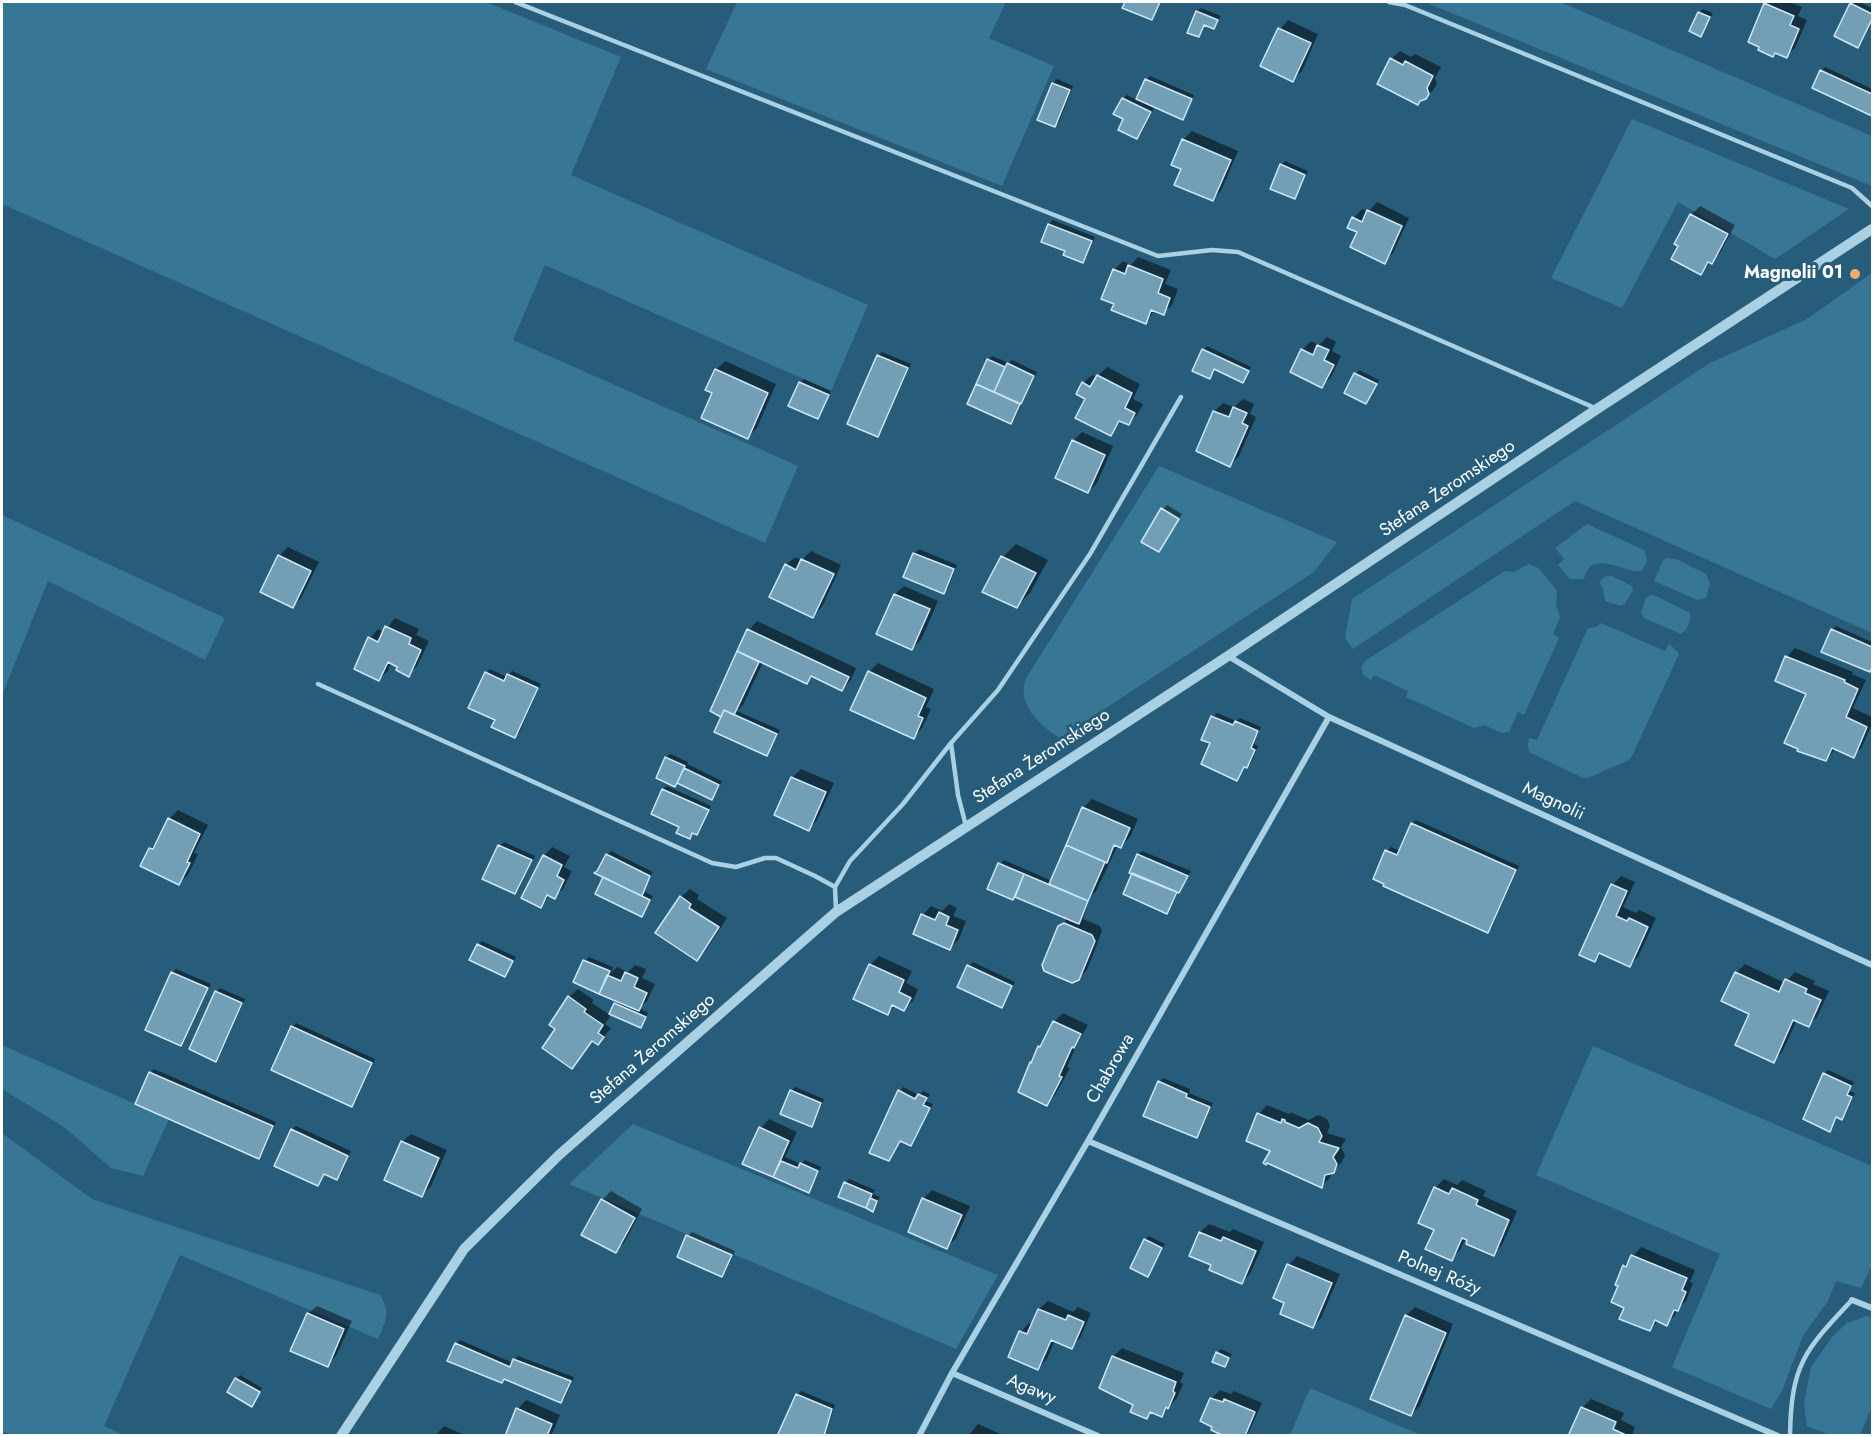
<!DOCTYPE html>
<html>
<head>
<meta charset="utf-8">
<style>
  body { margin:0 }
  #map { position:relative; width:1874px; height:1437px; overflow:hidden; background:#275d7a; font-family:Jost,sans-serif }
  canvas { display:block }
  .frame { position:absolute; inset:0; border:3px solid #fff; pointer-events:none }
</style>
</head>
<body>
<div id="map">
<canvas width="1874" height="1437"></canvas>
<div class="frame"></div>
</div>
<script>
const ctx = document.querySelector('canvas').getContext('2d');
ctx.lineJoin = 'round';
function fill(path, color) {
  ctx.fillStyle = color;
  ctx.fill(path, 'evenodd');
}
function strokePath(path, color, width, dash) {
  ctx.strokeStyle = color;
  ctx.lineWidth = width;
  ctx.lineCap = dash ? 'butt' : 'round';
  ctx.setLineDash(dash || []);
  ctx.stroke(path);
}
function drawText(font, color, halo, rows, align = 'center') {
  ctx.font = font + ' Jost,sans-serif';
  ctx.lineWidth = 6;
  ctx.setLineDash([]);
  ctx.textBaseline = 'middle';
  ctx.strokeStyle = halo;
  ctx.fillStyle = color;
  for (const [text, x, y, turn = 0] of rows) {
    ctx.save();
    ctx.translate(x, y);
    ctx.rotate((+turn || 0) * Math.PI / 180);
    ctx.textAlign = isNaN(turn) ? turn : align;
    if (halo) ctx.strokeText(text, 0, 0);
    ctx.fillText(text, 0, 0);
    ctx.restore();
  }
}
const green = new Path2D(`
  M2,2H486L621,57L571,175L868,305L831,391L545,265L513,340L798,466L765,543L2,204Z
  M737,2H1006L989,38L1054,66L1002,186L706,69Z
  M1425,2H1560L1872,136V186Z
  M1632,119L1849,209L1775,259L1678,202L1622,308L1551,278Z
  M1872,273V633L1575,501L1353,649L1345,638L1352,599L1710,363L1807,319Z
  M1159,466L1337,542L1314,572L1060,738C1040,725 1018,707 1025,680Z
  M2,515L225,618L205,660L48,581L2,695Z
  M1587,524L1644,550L1647,561L1642,571C1625,574 1591,547 1584,579H1570L1558,565L1564,559L1556,549V547Z
  M1667,558L1676,559L1706,574L1710,583L1706,598L1697,600L1654,581L1663,560Z
  M1529,564L1538,568L1557,590L1556,605L1560,617L1553,634L1559,638L1524,715L1518,712L1509,732L1502,733L1484,725L1474,728L1406,697L1408,691L1374,675L1371,680L1363,675L1361,668L1365,661L1505,571L1514,572Z
  M1606,576H1612L1632,586L1633,590L1625,604L1620,606L1605,601L1603,588L1599,582Z
  M1650,595L1656,596L1690,613C1690,622 1689,628 1681,634L1644,618L1641,612L1646,598Z
  M1601,623L1665,651L1669,643L1679,654L1633,754L1629,760L1588,778H1583L1529,752L1528,744L1529,738L1537,740L1588,628L1596,627Z
  M2,1045L169,1119L143,1176L111,1168L64,1127L2,1089Z
  M1593,1046L1872,1166V1265L1861,1288L1836,1281L1828,1301L1803,1336L1782,1391L1771,1409L1672,1367L1720,1254L1536,1175Z
  M633,1124L998,1275L956,1349L569,1184Z
  M2,1133L92,1199L380,1295C391,1314 386,1320 378,1339L180,1255L104,1426L123,1435L12,1436L2,1431Z
  M1867,1316L1872,1319V1406L1860,1435H1830L1807,1426L1804,1404L1811,1367L1833,1336L1847,1323Z
  M1310,1388L1421,1435H1290Z`);
const shadow = new Path2D(`
  M1126,2H1161L1151,18L1124,7Z
  M1768,2H1789L1802,7L1798,16L1807,20L1795,48L1786,56L1765,4Z
  M1854,2H1859L1872,8V20L1858,46L1852,4Z
  M1201,8L1221,16L1214,27L1205,24L1198,35L1189,32L1197,11Z
  M1703,9L1713,13L1700,35L1699,13Z
  M1288,20L1318,34L1302,71L1293,80L1280,29Z
  M1400,51L1411,57L1415,54L1441,67L1435,78L1437,84L1434,89L1425,98L1391,59Z
  M1825,67L1872,89V115L1813,87L1821,71Z
  M1150,76L1194,95L1186,114L1182,118L1155,106L1141,134L1137,137L1125,118L1123,99L1127,95L1137,100L1146,80Z
  M1057,79L1073,86L1059,122L1055,125L1039,119L1053,83Z
  M1192,131L1238,151L1221,191L1212,200L1183,168V140Z
  M1285,161L1308,171L1298,193L1294,197L1281,165Z
  M1377,202L1409,218L1393,253L1384,262L1359,231L1349,227L1354,218L1362,209L1368,212Z
  M1700,206L1735,225L1720,253L1701,273L1680,245L1691,215Z
  M1053,220L1095,237L1086,258L1082,262L1067,250L1043,242L1049,224Z
  M1138,257L1171,270L1165,284L1178,289L1172,305L1163,313L1155,310L1146,322L1116,303L1114,270L1123,261L1131,265Z
  M1327,337L1336,342L1332,351L1341,356L1331,377L1322,386L1302,350L1311,341L1319,345Z
  M1207,346L1251,367L1246,377L1242,381L1216,368L1209,377L1204,350Z
  M882,352L911,364L881,432L877,435L878,356Z
  M992,356L1009,363L1012,360L1037,372L1015,418L1011,422L969,404L988,360Z
  M725,361L776,384L757,428L748,437L714,393L716,370Z
  M1107,367L1140,384L1133,399L1143,404L1137,415L1129,423L1122,420L1111,434L1087,398L1083,383L1092,375L1097,377Z
  M1359,370L1379,380L1366,403L1346,393Z
  M804,379L831,391L821,414L817,417L800,383Z
  M1243,399L1254,404L1250,414L1256,417L1239,456L1230,465L1197,450L1215,411L1223,403L1234,407Z
  M1082,432L1113,446L1097,483L1088,492L1073,441Z
  M1167,505L1182,514L1162,546L1163,509Z
  M1016,544L1048,560L1030,593L1017,606L1003,557Z
  M288,547L319,562L301,598L293,606L279,556Z
  M919,549L957,565L948,588L944,592L905,577L915,553Z
  M811,551L841,565L822,607L813,616L786,565L795,557L802,560Z
  M904,586L938,601L921,640L912,648L895,594Z
  M395,618L419,629L416,635L429,641L417,666L408,675L399,666L391,662L388,671L379,679L370,638L378,629L384,632Z
  M757,621L856,668L851,680L842,689L813,676L807,682L763,662L743,705L737,711L780,730L770,751L766,755L723,716L712,711L749,630Z
  M1836,626L1872,642V667L1870,670L1832,630Z
  M1795,648L1853,672L1852,674L1866,680L1853,708L1872,717V724L1862,747L1854,756L1836,748L1826,760L1808,693L1787,657Z
  M878,663L934,689L926,707L931,709L922,728L914,737L869,672Z
  M490,669L507,677L512,671L541,684L519,733L515,737L497,719L486,673Z
  M1217,713L1236,721L1240,718L1261,727L1254,744L1258,746L1251,763L1247,767L1245,766L1237,780L1212,743L1203,739L1213,717Z
  M670,754L688,762L687,764L722,781L716,794L712,798L678,782L674,785L658,778L666,757Z
  M801,769L834,783L817,820L809,829L776,814L793,777Z
  M667,786L711,806L701,829L697,833H693L689,837L681,826L653,813L663,789Z
  M1092,799L1138,819L1130,837L1121,846L1118,845L1096,891L1090,897L1083,919L1100,926L1102,931L1087,970L1078,979L1059,927L1068,918L1015,896L1013,898L1000,864L1004,860L1052,881L1083,808Z
  M178,810L208,825L194,853L198,854L188,875L179,883L150,849L159,840L169,819Z
  M1416,820L1519,866L1492,927L1488,931L1387,851L1391,847L1400,851L1412,824Z
  M504,842L535,856L519,889L515,893L484,878L500,846Z
  M552,847L570,856L564,867L572,871L563,889L554,897L550,895L541,906L544,856Z
  M611,851L653,872L645,887V892L653,896L642,915L605,876L607,855Z
  M1142,851L1191,871L1167,912L1133,873L1138,855Z
  M1621,876L1635,882L1623,907L1636,913L1639,910L1656,918L1638,957L1630,965L1602,953L1595,961L1581,954L1612,885Z
  M690,889L699,895L697,899L727,918L706,950L697,959L681,897Z
  M949,904L957,908L953,916L966,921L959,939L950,948L923,915L931,906L942,911Z
  M482,941L516,957L505,975L478,945Z
  M879,956L912,971L906,983L918,989L913,1001L904,1009L896,1005L888,1014L870,965Z
  M589,957L613,967L611,973L617,967L628,972L635,965L646,969L642,978L655,984L647,1001L639,1008L648,1013L644,1022L640,1026L612,1013L605,1024L611,1028L606,1034L598,1043L593,1040L572,1067L557,1029L569,997L578,989L594,1000L592,1003L610,1015L618,1001L575,981L585,961Z
  M973,962L1015,982L1005,1002L1001,1006L969,966Z
  M1745,964L1785,983L1795,972L1815,981L1813,984L1829,991L1817,1017L1808,1025L1797,1020L1782,1052L1773,1061L1751,1013L1736,973Z
  M176,969L211,984L184,1040L181,1044L172,973Z
  M220,988L245,999L220,1056L216,1060V992Z
  M1063,1013L1088,1025L1078,1042L1067,1067L1070,1068L1055,1095L1047,1104L1020,1092L1031,1063L1044,1043L1054,1022Z
  M296,1023L375,1059L356,1101L352,1105L292,1027Z
  M154,1069L276,1122L262,1154L258,1158L137,1103L150,1073Z
  M1828,1070L1854,1082L1849,1091L1855,1093L1846,1114L1842,1118L1838,1116L1830,1130L1824,1074Z
  M1163,1078L1190,1089L1189,1093L1213,1103L1201,1132L1197,1136L1159,1082Z
  M795,1087L824,1099L815,1121L811,1125L791,1091Z
  M903,1087L919,1095L923,1091L930,1094L926,1101L933,1104L914,1141L910,1144L901,1140L889,1160L900,1091Z
  M1267,1105L1289,1114L1293,1112L1292,1113L1309,1120L1318,1115L1327,1119L1330,1126L1327,1133L1346,1139L1341,1147L1345,1155L1342,1162L1332,1172L1330,1178L1321,1186L1272,1150L1259,1114Z
  M769,1119L797,1132L785,1157L801,1164L805,1160L821,1167L812,1187L808,1191L777,1171L772,1176L761,1128Z
  M296,1126L351,1151L341,1175L337,1179L325,1173L318,1184L276,1165L292,1129Z
  M411,1134L447,1150L431,1186L422,1195L402,1142Z
  M849,1179L875,1190L873,1194L880,1197L872,1210L845,1183Z
  M1444,1179L1457,1185L1462,1180L1486,1191L1483,1196L1517,1211L1502,1245L1494,1254L1466,1238L1460,1250L1451,1259L1436,1229L1435,1188Z
  M932,1190L970,1206L956,1238L947,1247L923,1199Z
  M611,1191L642,1209L624,1243L615,1251L602,1200Z
  M1209,1224L1230,1232L1233,1229L1264,1242L1250,1274L1241,1283L1213,1264L1191,1255L1200,1232Z
  M692,1232L735,1251L726,1271L722,1275L688,1236Z
  M1149,1236L1165,1244L1151,1271L1147,1275L1145,1240Z
  M1641,1247L1695,1270L1690,1282L1693,1283L1686,1301L1678,1308L1675,1315L1667,1324L1659,1320L1649,1330L1626,1307L1620,1286L1624,1266Z
  M1297,1256L1340,1274L1321,1318L1312,1327L1286,1302L1289,1265Z
  M1048,1301L1073,1312L1078,1307L1091,1313L1080,1338L1071,1347L1055,1340L1047,1359L1038,1368L1010,1356L1021,1332L1029,1323L1033,1324L1039,1309Z
  M317,1306L352,1321L336,1356L327,1365L308,1314Z
  M1415,1307L1453,1324L1420,1406L1411,1414L1406,1316Z
  M460,1340L513,1363L518,1356L574,1377L565,1398L561,1402L456,1344Z
  M1122,1348L1184,1373L1180,1382L1183,1384L1177,1398L1162,1415L1153,1411L1147,1417L1135,1404L1113,1357Z
  M1221,1349L1232,1354L1225,1366L1217,1353Z
  M240,1375L262,1388L251,1405L237,1379Z
  M1220,1390L1231,1394L1234,1391L1262,1403L1247,1436H1228L1214,1426L1202,1421L1212,1398Z
  M801,1391L835,1405L825,1436H779L797,1395Z
  M1591,1399L1624,1413L1621,1420L1635,1427L1632,1436H1570L1582,1408Z
  M526,1400L560,1415L551,1436H507L518,1409Z
  M978,1424L1005,1436H968Z
  M444,1426L467,1436H435Z`);
const building = new Path2D(`
  M1125,2H1160L1152,20L1122,8Z
  M1764,3L1794,16L1790,25L1799,29L1787,58L1775,53L1773,57L1758,50L1759,47L1748,42Z
  M1850,3L1872,14V19L1858,48L1834,36Z
  M1196,11L1218,20L1214,29L1204,25L1199,37L1187,33Z
  M1698,12L1710,17L1701,37L1689,31Z
  M1278,28L1311,43L1293,82L1260,66Z
  M1390,58L1403,65L1405,61L1433,76L1427,88L1429,94L1426,99L1420,101L1418,105L1377,84Z
  M1820,70L1872,94V116L1812,88Z
  M1145,79L1192,99L1183,120L1136,99Z
  M1052,83L1070,90L1055,127L1037,120Z
  M1122,98L1151,112L1137,139L1118,130L1123,119L1113,114Z
  M1182,139L1231,160L1213,201L1174,185L1181,169L1171,165Z
  M1280,164L1305,175L1295,199L1270,189Z
  M1367,210L1402,226L1385,264L1350,247L1357,232L1347,228L1352,217L1362,222Z
  M1690,214L1728,234L1712,264L1708,262L1701,275L1671,259L1678,246L1674,244Z
  M1048,224L1092,241L1083,263L1063,255L1065,251L1041,242Z
  M1128,265L1163,279L1158,293L1170,298L1164,315L1151,310L1146,324L1111,310L1114,304L1101,299L1113,269L1125,274Z
  M1317,345L1329,350L1324,360L1334,365L1322,388L1290,372L1301,349L1313,355Z
  M1202,349L1249,371L1243,383L1214,369L1210,379L1192,371Z
  M877,355L908,368L878,437L847,424Z
  M987,359L1005,367L994,392L976,384Z
  M1007,363L1034,376L1021,404L994,392Z
  M715,369L768,393L748,439L701,418L712,393L705,390Z
  M1354,373L1377,384L1366,404L1344,393Z
  M1097,375L1132,393L1125,408L1135,413L1129,425L1119,421L1111,436L1075,418L1085,399L1076,394L1082,382L1090,387Z
  M799,382L829,395L818,419L788,406Z
  M976,384L1020,404L1011,424L967,404Z
  M1233,407L1247,413L1242,423L1248,426L1230,467L1196,451L1213,411L1229,417Z
  M1072,440L1105,455L1088,493L1055,478Z
  M1161,508L1179,519L1159,552L1141,542Z
  M913,553L954,569L944,594L903,577Z
  M278,555L311,571L293,608L260,592Z
  M1001,556L1036,573L1017,608L982,592Z
  M801,559L834,574L813,618L769,597L785,564L796,570Z
  M894,594L930,609L912,650L876,634Z
  M385,626L411,638L409,644L421,650L409,677L396,670L397,667L388,662L379,681L354,669L368,637L378,642Z
  M747,629L849,677L842,691L811,676L807,684L737,651Z
  M1831,629L1872,647V667L1870,672L1821,652Z
  M737,651L759,662L734,715L724,710L721,717L710,711Z
  M1785,656L1845,680L1844,682L1858,689L1846,717L1867,727L1854,758L1832,748L1826,761L1797,751L1798,749L1784,743L1806,694L1775,681Z
  M868,671L926,698L918,716L923,718L914,739L850,710Z
  M485,672L504,681L507,674L538,688L515,738L491,727L495,720L468,708Z
  M724,710L777,734L767,756L714,732Z
  M1211,716L1233,725L1235,721L1258,731L1251,748L1255,750L1247,768L1244,767L1237,781L1201,764L1210,743L1201,740Z
  M665,757L685,766L675,787L656,778Z
  M684,768L719,785L712,800L677,783Z
  M791,777L826,792L809,831L774,815Z
  M662,789L709,810L697,835L692,833L690,839L676,833L679,827L651,814Z
  M1082,807L1130,828L1121,848L1114,845L1107,863L1066,845Z
  M168,818L200,834L187,862L190,863L179,885L140,866L149,848L153,849Z
  M1411,823L1516,870L1488,933L1383,886L1384,884L1373,879L1385,850L1397,855Z
  M498,845L532,860L515,894L482,879Z
  M1066,845L1105,862L1088,901L1049,884Z
  M606,854L650,876L642,896L594,873L597,871Z
  M1137,854L1188,876L1179,893L1129,873Z
  M543,855L562,865L557,876L564,880L555,899L547,895L541,908L521,898Z
  M998,863L1024,874L1013,900L987,889Z
  M1132,873L1177,892L1167,914L1123,894Z
  M1024,874L1088,901L1079,924L1015,897Z
  M603,877L650,900L642,917L595,894Z
  M1611,884L1627,891L1616,916L1627,921L1629,918L1648,927L1630,967L1599,953L1595,962L1579,955Z
  M680,896L691,904L689,908L719,927L697,961L655,933Z
  M939,912L949,917L946,925L958,930L950,950L913,934L921,914L935,920Z
  M1064,923L1092,935L1095,941L1079,980L1072,983L1044,971L1042,965L1058,926Z
  M477,944L513,961L505,977L469,960Z
  M583,960L610,971L599,994L573,982Z
  M869,964L904,980L899,992L911,998L904,1011L892,1005L888,1015L853,999Z
  M967,965L1012,986L1002,1008L957,987Z
  M171,972L208,988L181,1046L145,1030Z
  M625,972L638,978L634,987L647,993L639,1011L599,994L607,975L621,981Z
  M1735,972L1779,992L1785,979L1807,989L1805,993L1821,1000L1809,1027L1793,1020L1774,1063L1735,1045L1749,1014L1721,1001Z
  M215,991L242,1003L216,1062L189,1049Z
  M568,996L586,1009L584,1012L603,1025L598,1033L604,1037L598,1045L592,1041L572,1069L542,1048L555,1029L549,1025Z
  M614,1003L646,1017L641,1028L609,1014Z
  M1053,1021L1081,1034L1074,1048L1072,1047L1059,1076L1062,1077L1047,1106L1018,1092L1030,1062L1031,1063L1038,1046L1040,1047Z
  M291,1026L372,1063L352,1107L271,1070Z
  M149,1072L273,1126L259,1159L135,1104Z
  M1823,1073L1851,1086L1847,1095L1852,1097L1842,1120L1836,1117L1830,1132L1803,1119Z
  M1158,1081L1187,1094L1186,1097L1210,1107L1197,1138L1143,1116Z
  M790,1090L821,1103L812,1127L780,1114Z
  M898,1090L915,1099L918,1094L927,1098L923,1105L930,1108L911,1146L900,1141L889,1161L869,1153Z
  M1257,1113L1281,1123L1282,1119L1285,1120V1122L1299,1128L1308,1123L1318,1128L1322,1136L1319,1142L1339,1148L1333,1157L1337,1164L1334,1173L1325,1175L1322,1188L1267,1163L1266,1165L1263,1163L1270,1151L1246,1141Z
  M759,1127L789,1141L773,1177L742,1164Z
  M291,1129L348,1156L337,1180L324,1174L318,1186L274,1166Z
  M401,1141L439,1158L422,1197L384,1180Z
  M781,1161L798,1168L800,1163L818,1171L809,1193L773,1177Z
  M844,1182L872,1194L866,1208L838,1197Z
  M1434,1187L1449,1194L1452,1188L1478,1200L1476,1205L1509,1220L1494,1256L1466,1244L1467,1240L1462,1238L1452,1261L1425,1249L1434,1230L1418,1223Z
  M870,1198L877,1201L873,1212L866,1208Z
  M922,1198L962,1215L947,1249L908,1232Z
  M601,1199L635,1218L616,1253L581,1235Z
  M1199,1232L1221,1241L1223,1237L1256,1251L1242,1284L1209,1270L1211,1265L1189,1256Z
  M686,1235L732,1255L722,1277L677,1257Z
  M1144,1239L1162,1248L1148,1277L1130,1268Z
  M1631,1255L1687,1278L1682,1290L1686,1292L1678,1311L1674,1310L1667,1326L1655,1320L1650,1331L1619,1319L1624,1308L1611,1302L1618,1286L1615,1285L1623,1265L1626,1267Z
  M1287,1264L1332,1283L1313,1328L1280,1314L1284,1303L1273,1298Z
  M1038,1309L1066,1320L1068,1315L1084,1322L1072,1349L1051,1340L1038,1370L1008,1357L1019,1331L1027,1334Z
  M307,1313L344,1329L328,1367L290,1351Z
  M1405,1315L1446,1333L1411,1416L1370,1399Z
  M455,1343L510,1367L513,1359L571,1381L561,1403L504,1379L502,1383L447,1361Z
  M1216,1352L1229,1358L1225,1367L1212,1362Z
  M1112,1356L1176,1382L1173,1391L1175,1393L1168,1409L1166,1407L1162,1417L1150,1412L1147,1419L1130,1412L1133,1405L1099,1388Z
  M235,1378L260,1392L252,1407L227,1392Z
  M796,1394L832,1409L824,1436H777Z
  M1210,1398L1223,1402L1224,1399L1255,1412L1245,1436H1224L1211,1430L1212,1427L1200,1421Z
  M1581,1407L1616,1422L1613,1429L1628,1436H1568Z
  M516,1408L552,1424L547,1436H505Z`);
const service = new Path2D(`
  M515,2L1158,256L1212,250L1238,252L1595,408
  M1389,2L1405,5L1852,188L1872,206
  M318,684L712,863L736,867L765,858H776L815,876L835,887
  M951,743L958,795L966,826
  M836,910L835,887L850,861L903,804L951,743L998,690L1090,554L1181,397
  M1790,1436C1791,1364 1805,1350 1852,1300`);
const minor = new Path2D(`
  M1228,656L1329,717L1872,965
  M1088,1141L1778,1436
  M1852,1300L1872,1308
  M952,1373L1098,1436
  M919,1436L952,1373L1088,1141L1329,717`);
const tertiary = new Path2D(`
  M341,1436L464,1249L559,1155L836,912L1228,656L1597,409L1872,229`);
const markers = [
  [1855,274,6,"#ebae71"]
];
const poiNames = [
  ["Magnolii 01",1843,274]
];
const streetNames = [
  ["Stefana Żeromskiego",1448,489,-34],
  ["Stefana Żeromskiego",1042,757,-33],
  ["Magnolii",1553,802,25],
  ["Stefana Żeromskiego",653,1050,-41],
  ["Chabrowa",1111,1069,-60],
  ["Polnej Róży",1439,1274,23],
  ["Agawy",1031,1390,23]
];
fill(green, '#387695');
fill(shadow, '#0007');
fill(building, '#739fb6');
strokePath(building, '#cde6f3', 1.5);
strokePath(service, '#aad0e3', 4.5);
strokePath(minor, '#aad0e3', 6);
strokePath(tertiary, '#aad0e3', 10);
for (const [x, y, r, color] of markers) {
  const dot = new Path2D();
  dot.arc(x, y, r, 0, 2 * Math.PI);
  ctx.fillStyle = color;
  ctx.fill(dot);
  strokePath(dot, '#275d7a', 2);
}
drawText('bold 18px', '#fff', '#275d7a', poiNames, 'right');
drawText('18px', '#fff', '#275d7a', streetNames);
</script>
</body>
</html>
